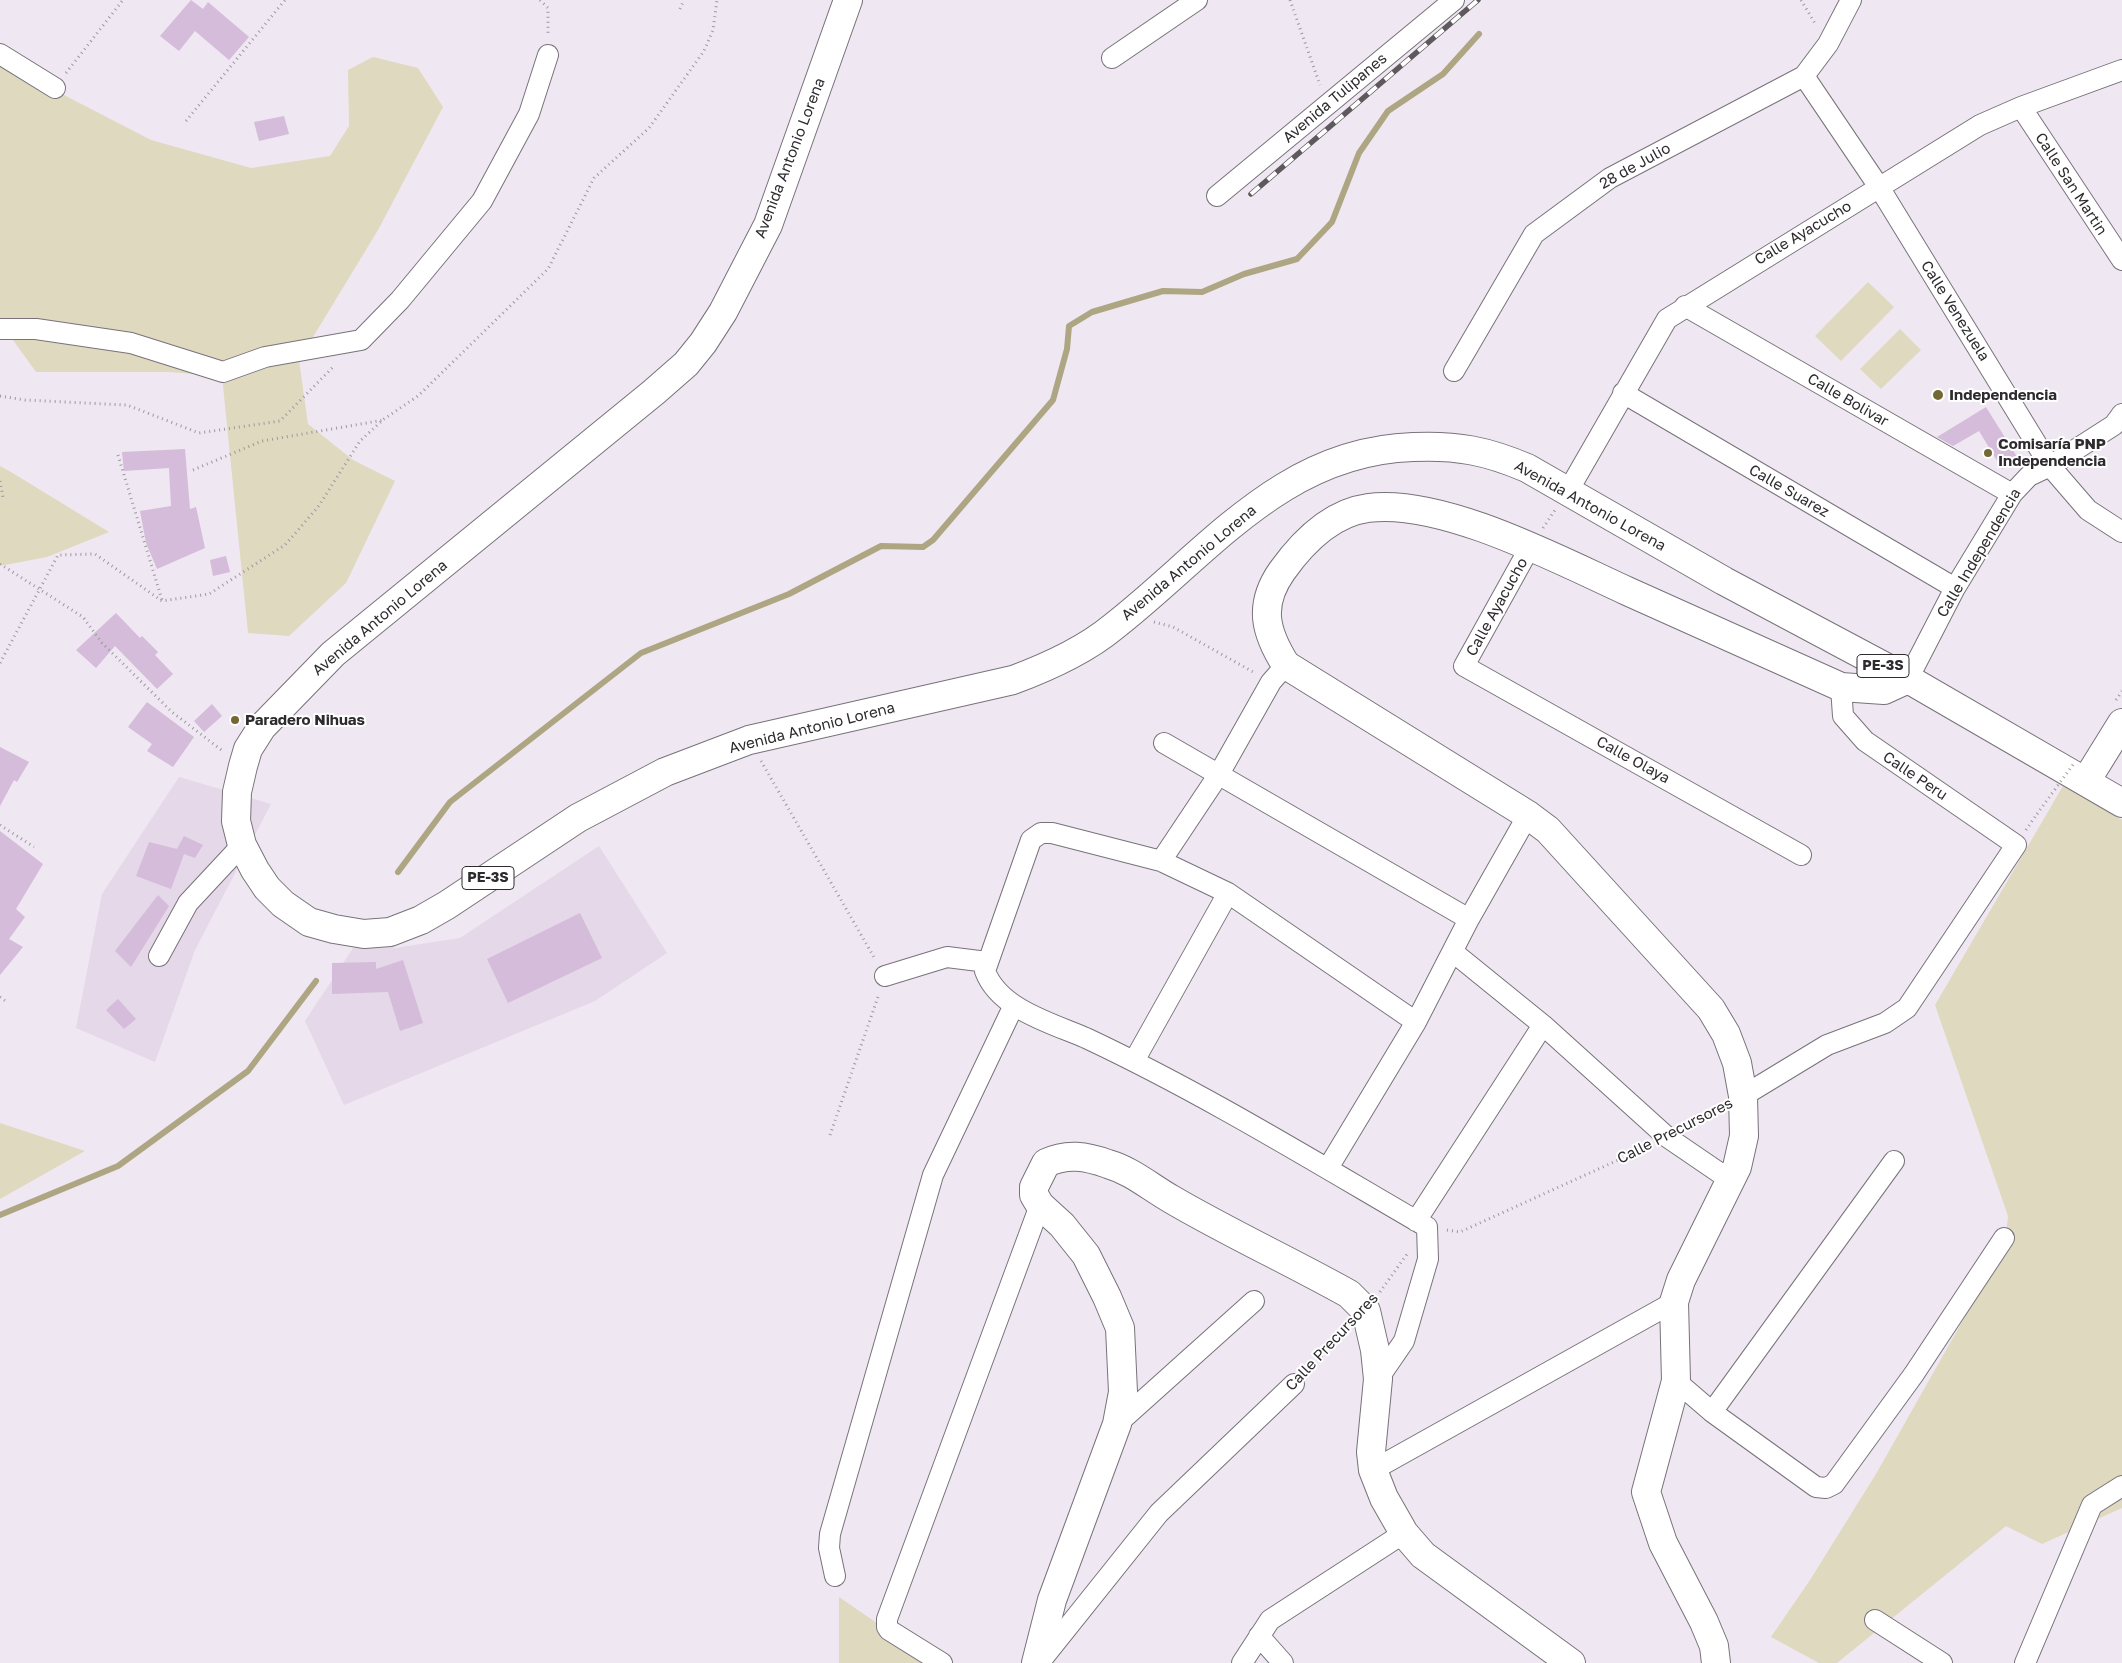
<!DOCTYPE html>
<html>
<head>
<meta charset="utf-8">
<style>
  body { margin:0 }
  canvas { display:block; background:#efe7f1 }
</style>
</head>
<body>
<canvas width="2122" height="1663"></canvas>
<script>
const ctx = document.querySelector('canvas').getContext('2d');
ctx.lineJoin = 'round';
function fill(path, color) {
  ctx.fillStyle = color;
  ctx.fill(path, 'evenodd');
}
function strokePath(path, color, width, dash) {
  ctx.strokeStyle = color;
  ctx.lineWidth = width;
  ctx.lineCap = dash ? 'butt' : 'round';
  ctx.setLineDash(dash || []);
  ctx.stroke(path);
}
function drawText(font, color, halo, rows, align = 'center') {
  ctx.font = font + ' "Golos Text",sans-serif';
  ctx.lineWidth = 4;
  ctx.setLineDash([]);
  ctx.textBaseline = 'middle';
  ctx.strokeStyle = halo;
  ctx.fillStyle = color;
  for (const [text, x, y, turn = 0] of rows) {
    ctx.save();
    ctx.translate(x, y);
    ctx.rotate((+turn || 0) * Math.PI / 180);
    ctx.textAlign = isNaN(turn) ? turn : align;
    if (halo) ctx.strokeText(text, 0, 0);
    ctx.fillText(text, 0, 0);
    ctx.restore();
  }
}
const built = new Path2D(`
  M179,777L271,804L195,950L155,1062L76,1028L102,894Z
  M599,846L667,953L595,1001L344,1105L305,1021L359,939L395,948L460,938Z`);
const green = new Path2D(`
  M373,57L418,68L443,107L378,230L299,360L308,424L353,460L395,481L346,583L289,636L248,633L222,376L168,372H36L0,322V62L151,140L251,168L330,156L349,126L348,70Z
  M1868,282L1894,307L1841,361L1815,336Z
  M1900,329L1921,350L1881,389L1860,369Z
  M0,466L11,472L109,532L47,557L0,566Z
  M2063,786L2122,820V1508L2042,1544L2006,1526L1837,1663H1819L1771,1637L1810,1580L1876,1474L2005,1246L2008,1216L1935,1005Z
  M0,1123L85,1151L0,1199Z
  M839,1597L935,1663H839Z`);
const stream = new Path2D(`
  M398,872L450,802L641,653L789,594L881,546L923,547L933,540L1053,400L1067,349L1069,326L1092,312L1163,291L1202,292L1244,274L1297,259L1332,222L1359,153L1388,111L1443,74L1479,34
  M0,1215L118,1166L248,1071L316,981`);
const building = new Path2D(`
  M191,0L203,9L208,2L249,37L229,60L195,31L179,51L160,36Z
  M284,116L289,134L259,141L254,122Z
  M1986,407L2019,460L2002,469L1979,431L1953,446L1937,437Z
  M185,449L190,509L196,507L205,548L157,569L146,543L140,511L171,506L169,468L124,471L122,452Z
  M226,556L230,572L213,576L210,560Z
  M116,613L140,638L142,636L158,652L155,655L173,674L157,689L115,646L96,668L76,650Z
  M147,702L194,737L173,767L147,751L152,744L128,727Z
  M212,704L222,716L204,732L194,721Z
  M0,747L29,762L17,782L14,780L0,806Z
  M0,831L43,864L16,909L25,917L9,939L23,947L0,975Z
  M184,836L203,845L195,858L184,854L171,889L136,876L149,842L177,849Z
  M158,895L169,906L131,967L115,951Z
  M580,913L602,958L508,1003L487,959Z
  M403,960L423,1023L400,1031L388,992L332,994V963L376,962V969Z
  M118,999L136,1019L124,1029L106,1010Z`);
const path = new Path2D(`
  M540,0L548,8V36
  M1290,0L1320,85
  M1801,0L1816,25
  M680,9L684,0
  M66,73L123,0
  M186,121L285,0
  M0,396L25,400L127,405L199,433L280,421L335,365
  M118,455L162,600
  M193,470L262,441L384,420
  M0,481L3,497L0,499
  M1543,528L1555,510
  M0,564L83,617L102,643L172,712L224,752
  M1154,622L1173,627L1255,673
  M0,663L58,555L95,554L162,601L209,594L285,545L318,507L360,441L384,419L418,396L548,269L594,178L649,128L704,51L713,30L717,0
  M2116,700L2122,691
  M761,761L875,959
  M0,825L34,847
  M2026,830L2037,814
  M0,997L7,1002
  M1686,1127L1720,1109
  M830,1135L879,994
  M1447,1230L1460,1232L1649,1146
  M1380,1292L1407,1254
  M1307,1370L1347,1331`);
const street = new Path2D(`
  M0,54L55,88
  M1112,58L1197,0
  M1804,76L1879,187L2050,466L2088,510L2122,532
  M2021,107L2122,260
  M1217,196L1454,0
  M1685,306L2012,494
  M0,329H36L131,343L223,372L265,357L361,340L400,300L482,201L529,114L548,55
  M1454,371L1534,234L1610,178L1804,76L1828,44L1851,0
  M1623,393L1955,588
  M1568,491L1667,319L1980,125L2021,107L2122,70
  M1530,547L1464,666L1801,855
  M1908,679L1955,588L2012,494L2029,476L2050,466L2114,425L2122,414
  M1164,743L1469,919
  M1161,861L1219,774L1271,682L1286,665
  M1453,952L1543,1025L1667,1137L1730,1180
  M159,956L188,903L242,845
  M885,976L947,957L987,962
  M1134,1061L1228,893
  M1743,1096L1827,1045L1885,1023L1907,1008L2016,845L1865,741L1843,716L1841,687
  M1328,1168L1416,1022L1469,919L1528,815
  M1416,1221L1543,1025
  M1378,1379L1404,1341L1428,1259L1427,1227C1315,1162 1203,1093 1086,1038C1051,1023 999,1009 985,971L1031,840L1041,833H1052L1161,861L1228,893L1416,1022
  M1676,1381L1712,1412L1816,1487L1826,1488L1834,1484L1914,1374L2004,1238
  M1712,1412L1894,1161
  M1117,1424L1254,1301
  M1373,1470L1674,1302
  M835,1576L829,1548L830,1534L933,1175L1014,1005
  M1875,1620L1942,1663
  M1259,1636L1283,1663
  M942,1663L889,1630L887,1627V1619L1040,1205
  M1039,1663L1159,1513L1294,1384
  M1242,1663L1270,1620L1404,1533
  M2025,1663L2092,1505L2122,1486`);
const secondary = new Path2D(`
  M1036,1663L1052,1600L1117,1424L1123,1392L1120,1328L1107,1297L1086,1255L1062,1225L1040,1205L1034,1195V1187L1046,1163C1067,1153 1086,1156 1108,1164C1132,1171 1150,1187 1171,1199C1229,1233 1290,1261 1349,1294L1366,1311L1375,1350L1378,1379L1371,1452L1373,1470L1384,1498L1404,1533L1423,1555L1571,1663
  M1716,1663L1714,1646L1704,1622L1663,1543L1646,1492L1676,1381L1674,1302L1681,1280L1737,1167L1744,1136L1743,1096L1737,1063L1726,1034L1711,1009L1548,830L1528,815L1286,665C1265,632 1258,605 1282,571C1302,543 1331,513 1368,508C1442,498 1559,560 1627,591C1699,623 1770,655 1841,687L1884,690L1908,679`);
const primary = new Path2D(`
  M2086,781L2122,723`);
const highway = new Path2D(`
  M848,0L768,225L723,312L703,343L686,364L654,392L333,654L262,727L248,749L243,766L237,792L236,821L242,845L255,870L267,888L283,904L309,922L334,929L364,934L390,932L421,920L447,905L578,818L665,772L749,740L1013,680C1048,667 1084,651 1113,627C1208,553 1282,451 1413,447C1457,445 1487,451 1527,468L1724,581L1908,679L2122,803`);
const rail = new Path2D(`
  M1251,194L1478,0`);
const pathBridge = new Path2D(`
  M2037,814L2075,762`);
const markers = [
  [1938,395,6,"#736834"],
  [1988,453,5,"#736834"],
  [235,720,5,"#736834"]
];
const shields = [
  [1883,666,52],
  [488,878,52]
];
const shieldNames = [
  ["PE-3S",1883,666],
  ["PE-3S",488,878]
];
const streetNames = [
  ["Avenida Tulipanes",1335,98,-40],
  ["Avenida Antonio Lorena",790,158,-69],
  ["28 de Julio",1635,166,-29],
  ["Calle San Martin",2071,184,57],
  ["Calle Ayacucho",1803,233,-31],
  ["Calle Venezuela",1955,311,58],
  ["Calle Bolivar",1848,400,30],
  ["Calle Suarez",1789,491,30],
  ["Avenida Antonio Lorena",1590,506,29],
  ["Calle Independencia",1979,553,-59],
  ["Avenida Antonio Lorena",1189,563,-40],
  ["Calle Ayacucho",1497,607,-61],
  ["Avenida Antonio Lorena",380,618,-40],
  ["Avenida Antonio Lorena",812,728,-14],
  ["Calle Olaya",1633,760,29],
  ["Calle Peru",1915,776,34],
  ["Calle Precursores",1675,1131,-27],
  ["Calle Precursores",1332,1342,-47]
];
const poiNames = [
  ["Independencia",1949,395],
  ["Comisaría PNP",1998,444],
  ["Independencia",1998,461],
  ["Paradero Nihuas",245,720]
];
fill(built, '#e5d8e8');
fill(green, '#dfd9c0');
strokePath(stream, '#aea683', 6);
fill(building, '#d4bcda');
strokePath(street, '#79727b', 22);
strokePath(secondary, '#79727b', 30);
strokePath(primary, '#79727b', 30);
strokePath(highway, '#79727b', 30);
strokePath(path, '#9e989f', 3, [1, 4]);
strokePath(street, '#fff', 20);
strokePath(secondary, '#fff', 28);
strokePath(primary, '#fff', 28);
strokePath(highway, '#fff', 28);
strokePath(rail, '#5d595d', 5.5);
strokePath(rail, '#fff', 4, [11]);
strokePath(pathBridge, '#9e989f', 3, [1, 4]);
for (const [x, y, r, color] of markers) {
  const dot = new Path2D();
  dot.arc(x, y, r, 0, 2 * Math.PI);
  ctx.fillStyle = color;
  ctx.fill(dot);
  strokePath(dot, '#fff', 2);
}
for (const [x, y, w] of shields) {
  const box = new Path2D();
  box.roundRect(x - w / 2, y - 11.5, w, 23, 4);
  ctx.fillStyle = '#fff';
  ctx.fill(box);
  strokePath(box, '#2e2b2e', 1);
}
drawText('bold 14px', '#2e2b2e', null, shieldNames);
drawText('15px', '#2e2b2e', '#fff', streetNames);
drawText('bold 15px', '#2e2b2e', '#fff', poiNames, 'left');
</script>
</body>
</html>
